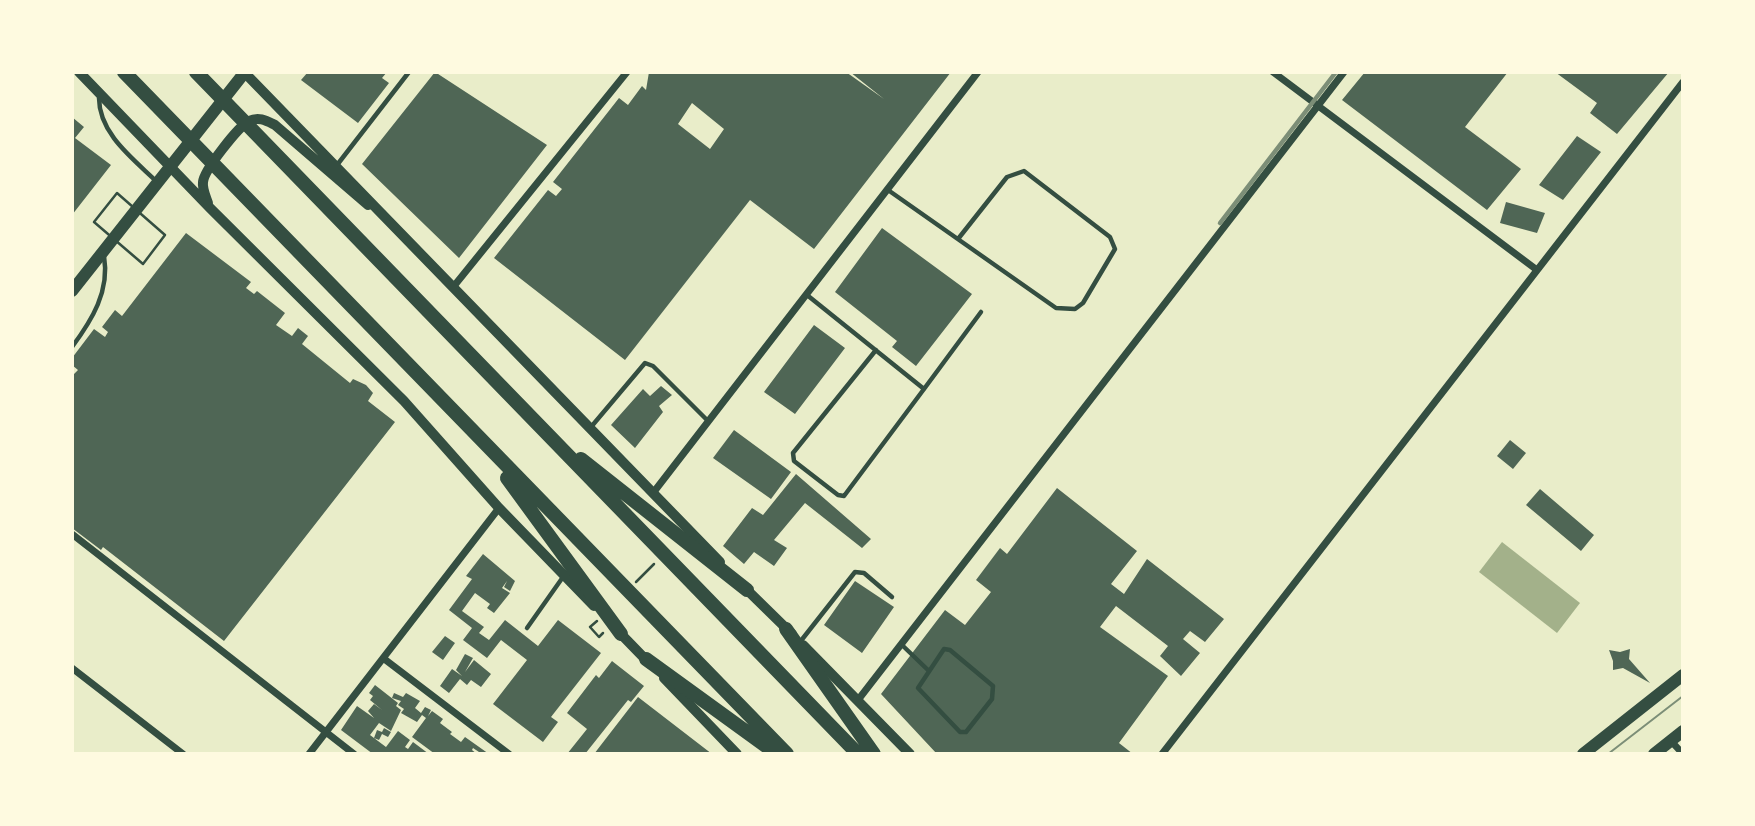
<!DOCTYPE html>
<html>
<head>
<meta charset="utf-8">
<style>
  body { margin:0 }
  #map { position:relative; width:1755px; height:826px; overflow:hidden; background:#e9edc9; font-family:"Noto Sans",sans-serif }
  canvas { display:block }
  .frame { position:absolute; inset:0; border:74px solid #fefae0; pointer-events:none }
</style>
</head>
<body>
<div id="map">
<canvas width="1755" height="826"></canvas>
<div class="frame"></div>
</div>
<script>
const ctx = document.querySelector('canvas').getContext('2d');
ctx.lineJoin = 'round';
function fill(path, color) {
  ctx.fillStyle = color;
  ctx.fill(path, 'evenodd');
}
function strokePath(path, color, width, dash) {
  ctx.strokeStyle = color;
  ctx.lineWidth = width;
  ctx.lineCap = dash ? 'butt' : 'round';
  ctx.setLineDash(dash || []);
  ctx.stroke(path);
}
const water = new Path2D(`
  M1502,542L1580,603L1557,633L1479,572Z`);
const building = new Path2D(`
  M308,72H387L382,78L389,83L358,123L301,80Z
  M435,72L547,145L459,258L362,164Z
  M649,72H846L884,99L850,72H951L814,249L750,200L625,360L494,258L548,190L556,196L562,189L553,182L619,98L628,105L642,86L646,90ZM692,103L724,129L710,149L678,124Z
  M1365,72H1508L1465,127L1521,169L1487,210L1342,100Z
  M1555,72H1669L1617,134L1590,113L1597,103Z
  M72,117L84,127L75,138L111,165L72,215Z
  M1577,136L1601,152L1563,200L1539,185Z
  M1506,202L1545,213L1537,233L1500,223Z
  M882,228L972,294L916,366L892,347L897,341L835,292Z
  M186,233L251,282L246,288L254,294L257,291L285,313L276,325L292,336L298,328L308,336L302,344L350,383L353,379L366,385L373,393L368,401L395,422L224,641L103,547L101,550L72,528V376L78,370L72,365V358L94,329L105,337L108,332L102,327L115,310L122,316Z
  M814,325L845,348L795,414L764,392Z
  M661,386L672,395L659,406L663,412L635,448L611,425L643,389L650,396Z
  M734,430L791,472L771,499L713,458Z
  M1510,440L1526,453L1513,469L1497,456Z
  M796,474L871,539L862,548L805,503L774,540L787,548L774,566L754,552L744,564L723,546L752,508L763,515Z
  M1057,488L1137,551L1111,584L1124,594L1147,559L1224,619L1205,642L1190,631L1183,639L1200,653L1181,676L1160,656L1168,646L1116,606L1100,627L1168,676L1119,743L1133,754H937L881,694L945,610L965,625L991,592L976,580L1000,548L1007,554Z
  M1540,489L1594,535L1581,551L1526,505Z
  M483,554L515,581L510,591L504,587L507,581L502,588L510,593L494,613L487,608L490,604L475,593L462,611L484,627L479,633L489,640L505,620L538,646L558,620L601,653L551,717L558,722L543,742L493,704L527,660L501,640L487,658L463,640L472,628L449,610L472,579L466,576Z
  M855,581L894,607L862,653L824,625Z
  M445,636L455,643L443,660L432,652Z
  M1630,649L1629,659L1650,683L1623,668L1613,670V661L1609,650L1620,652Z
  M465,654L473,658L465,672L474,660L491,674L481,687L471,680L467,685L460,679L449,693L440,686L452,669L462,676L456,670Z
  M612,661L644,686L631,702L628,700L585,754H567L587,729L567,713L596,675L599,678Z
  M375,685L398,703L396,706L401,710L391,731L379,723L370,735L374,738L377,730L382,732L384,728L391,732L388,737L382,734L379,740L374,738L386,747L398,731L410,740L405,747L408,749L413,742L429,754H373L341,730L357,706L374,718L368,711L374,704L382,710L370,700L373,696L369,693Z
  M394,693L403,697L406,693L420,701L415,708L421,713L425,707L431,710L428,716L432,711L443,719L440,723L452,732L450,734L461,742L465,737L489,754H482L473,748L472,750L477,754H435L412,737L426,718L422,715L417,722L401,713L404,709L398,705L401,701L392,698Z
  M638,697L712,754H594Z`);
const path = new Path2D(`
  M117,193L165,235L143,264L94,222Z
  M636,582L654,564
  M597,621L590,627L599,637L603,633`);
const service = new Path2D(`
  M99,98C99,133 132,158 155,180
  M337,165L409,72
  M888,190L1056,308L1075,309L1083,303L1115,249L1110,237L1024,171L1007,177L958,239
  M807,295L924,389L981,312
  M72,347C92,320 110,291 104,256
  M876,350L793,453L794,461L838,495L844,496L924,389
  M591,427L645,363L653,366L708,421
  M527,628L563,577
  M800,642L855,572L864,573L892,597
  M902,645L929,671
  M944,649L950,650L993,686L992,699L966,732H960L918,688Z`);
const minor = new Path2D(`
  M1273,72L1537,270
  M454,286L627,72
  M653,493L978,72
  M72,534L354,754
  M383,658L509,754
  M72,668L183,754
  M858,700L1344,72
  M1671,741L1683,754
  M309,754L499,508
  M1162,754L1683,82`);
const secondary = new Path2D(`
  M79,72L210,208L404,401L499,508L594,606
  M244,72L720,562
  M208,203C206,197 202,189 203,182C204,170 238,127 249,121C259,116 267,121 275,125L368,205
  M743,586L792,634
  M617,630L650,664
  M803,645L910,754
  M664,678L737,754`);
const primary = new Path2D(`
  M72,291L245,72
  M1583,754L1683,675
  M1654,754L1683,731`);
const motorway = new Path2D(`
  M124,72L787,754
  M196,72L858,754
  M581,459L747,590
  M507,478L621,634
  M786,629L874,754
  M646,659L777,754`);
const tram = new Path2D(`
  M1608,754L1683,696`);
const rail = new Path2D(`
  M1220,223L1336,72`);
fill(water, '#a3b18a');
fill(building, '#4f6655');
strokePath(path, '#344e41', 2.5);
strokePath(service, '#344e41', 4.5);
strokePath(minor, '#344e41', 7);
strokePath(secondary, '#344e41', 10);
strokePath(primary, '#344e41', 12);
strokePath(motorway, '#344e41', 14);
strokePath(tram, '#7c8e77', 2);
strokePath(rail, '#7c8e77', 4.5);
</script>
</body>
</html>
